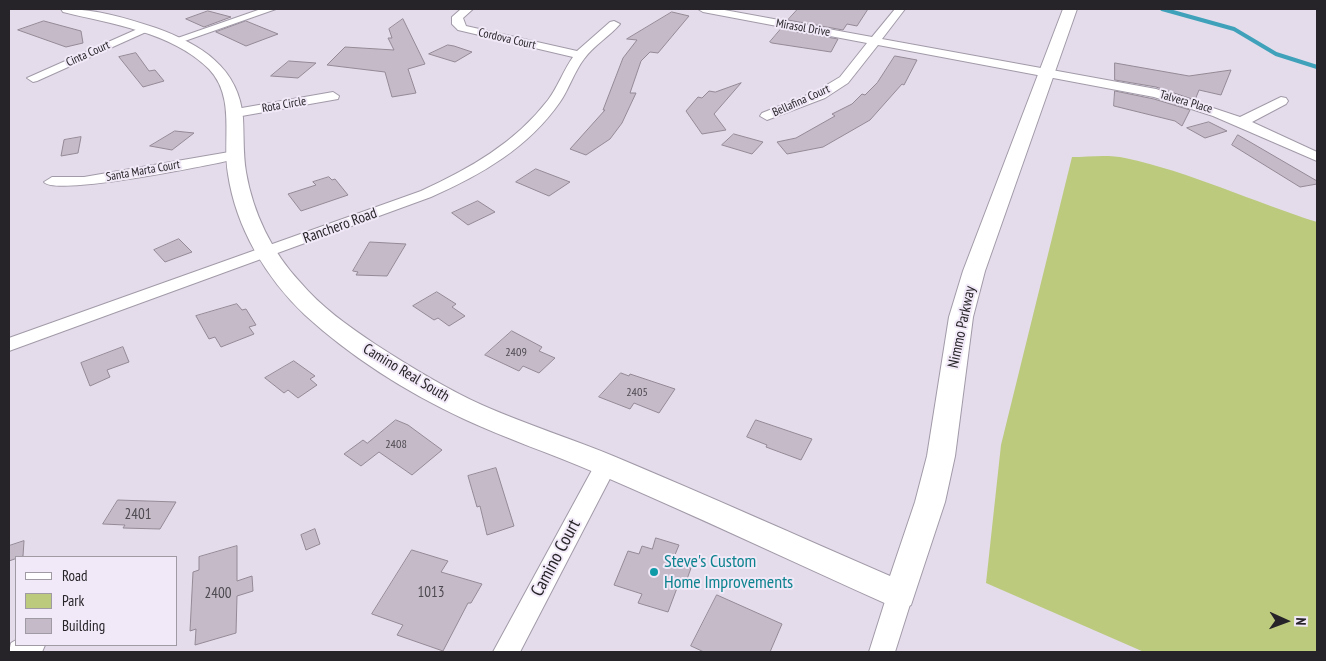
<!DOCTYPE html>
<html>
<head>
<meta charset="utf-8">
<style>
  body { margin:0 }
  #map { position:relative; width:1326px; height:661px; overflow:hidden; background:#e4dcea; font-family:"PT Sans Narrow",sans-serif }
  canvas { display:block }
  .frame { position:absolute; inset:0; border:10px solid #272429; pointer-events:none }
  .legend { position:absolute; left:15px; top:556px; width:162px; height:90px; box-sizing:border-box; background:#f1e9f7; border:1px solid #a09aa5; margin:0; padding:6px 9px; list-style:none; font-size:15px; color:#272429 }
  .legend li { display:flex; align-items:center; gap:10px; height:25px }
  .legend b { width:25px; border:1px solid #a09aa5 }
  .north { position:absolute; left:1261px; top:596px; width:50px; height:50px; -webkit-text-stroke:4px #f1e9f7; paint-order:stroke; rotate:92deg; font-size:14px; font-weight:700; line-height:20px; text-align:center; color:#272429 }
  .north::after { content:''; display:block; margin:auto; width:18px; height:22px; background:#272429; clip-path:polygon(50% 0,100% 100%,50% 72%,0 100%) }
</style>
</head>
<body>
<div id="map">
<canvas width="1326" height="661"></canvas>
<div class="frame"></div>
<ul class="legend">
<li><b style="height:6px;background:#fff"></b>Road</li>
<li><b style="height:14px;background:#bbca7d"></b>Park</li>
<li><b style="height:14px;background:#c5bbc8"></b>Building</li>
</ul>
<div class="north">N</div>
</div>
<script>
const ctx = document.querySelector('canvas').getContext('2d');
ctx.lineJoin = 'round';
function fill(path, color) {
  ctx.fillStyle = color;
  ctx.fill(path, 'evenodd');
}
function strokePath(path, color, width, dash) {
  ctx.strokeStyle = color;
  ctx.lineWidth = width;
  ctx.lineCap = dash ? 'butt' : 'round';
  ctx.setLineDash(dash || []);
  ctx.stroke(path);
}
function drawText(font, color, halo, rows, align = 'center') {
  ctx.font = font + ' "PT Sans Narrow",sans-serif';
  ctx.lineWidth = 4;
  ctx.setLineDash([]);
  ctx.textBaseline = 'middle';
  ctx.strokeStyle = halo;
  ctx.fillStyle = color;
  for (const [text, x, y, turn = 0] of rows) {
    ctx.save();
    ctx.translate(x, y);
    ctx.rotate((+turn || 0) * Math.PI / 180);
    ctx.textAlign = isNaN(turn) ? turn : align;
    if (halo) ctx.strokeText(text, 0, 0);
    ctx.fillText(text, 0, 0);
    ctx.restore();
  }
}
const green = new Path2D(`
  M1072,157C1088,157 1108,154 1125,158C1191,172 1253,202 1317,222V652H1144L986,583L1001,445Z`);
const stream = new Path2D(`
  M1162,9L1234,29L1276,54L1317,67`);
const building = new Path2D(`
  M798,9H868L857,26L847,24L843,30L788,20Z
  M208,11L212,12L231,17L204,27L186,19Z
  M672,12L689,16L658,53L650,52L641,61L630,93H636L622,123L610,139L586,155L570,149L605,110H603L623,58L637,40L627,39Z
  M403,19L425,64L408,69L416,93L392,97L385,72L327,65L345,47L394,50L388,38H392L389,29Z
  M44,21L81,31L83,43L66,47L18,30Z
  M246,21L278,34L246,46L216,32Z
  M781,29L838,39L831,52L772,43L770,42Z
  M448,45L454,46L472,52L455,62L429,54Z
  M136,53L149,71L155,70L164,81L143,87L119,57Z
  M895,56L917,60L904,85L902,84L870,120L823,147L787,154L777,142L796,138L835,116L832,114L852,104L862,94L865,95L877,83Z
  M289,61L316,63L298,78L271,76Z
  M1115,63L1189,76L1231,70L1221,95L1199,90L1195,100L1156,87L1115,80Z
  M741,83L714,114L726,130L702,134L686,111L698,97L702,98L709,91L715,92Z
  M1115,91L1154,99L1190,110L1182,126L1175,121L1114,106Z
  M1209,122L1227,131L1205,138L1187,128Z
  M175,131L194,133L172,150L150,146Z
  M734,134L763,142L752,154L722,145Z
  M1238,135L1317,181V184L1300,187L1232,145Z
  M81,137L78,153L61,156L64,140Z
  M536,169L570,182L549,196L516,182Z
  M329,177L332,180L335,179L348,195L301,211L288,194L316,185L313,182Z
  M478,201L495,212L468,225L452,213Z
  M179,239L192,252L165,262L154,250Z
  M370,242L406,244L387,276L356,275L358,272L353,271Z
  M437,292L456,304L452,307L465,316L449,326L438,318L434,320L413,306Z
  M237,304L242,310L246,309L256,325L249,327L254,334L221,347L215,337L209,339L196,316Z
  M512,331L542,347L539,351L555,358L539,373L523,366L519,371L485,355Z
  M123,347L129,362L107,370L110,377L90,386L81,363Z
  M294,361L315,376L310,379L317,385L298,398L288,390L284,393L265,378Z
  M621,373L629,376L630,374L675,389L659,413L634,403L630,409L599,397Z
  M396,420L408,425L442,450L412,475L379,452L361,466L344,454L363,440L367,443Z
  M756,420L812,439L801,460L766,447L767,445L747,437Z
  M496,468L514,526L487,535L480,506L477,507L468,476Z
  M118,500L176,502L160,529L123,528L125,525L103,524Z
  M315,529L320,544L306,550L301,535Z
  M656,538L679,545L672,562L691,568L686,582L680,580L668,612L638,603L642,594L614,585L628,551L639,554L642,546L652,549Z
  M24,541L23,556L9,561V546Z
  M237,546V581L252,576L253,591L237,596L236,633L195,645L196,629L190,631L193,572L199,570V557Z
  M412,550L448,561L441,572L482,584L471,603H468L443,651L397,635L403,625L372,614Z
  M717,595L782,624L770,652H704L691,646Z`);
const minor = new Path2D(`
  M261,9H276L179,43L175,44L169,41Z
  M461,9H473L463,18L466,26L577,51L610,22L614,21L620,24C609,37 594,45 584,59C574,72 569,89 560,102C528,148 481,175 431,197L9,351V338L421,191C469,169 515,143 548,100C558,87 563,71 573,57L458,30L452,24V17Z
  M698,9H719L872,37L895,9H905L882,39L1156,89L1240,117L1281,97L1286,98L1288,101L1286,104L1252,122L1317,152V161L1213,116L1154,97L878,45L848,83L825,98L767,120L760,116L762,113L815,92L840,77L867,43L703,12Z
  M142,27L146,28V32L37,81L33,82L27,78Z
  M333,92L339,96L338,99L236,117L229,113L236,109Z
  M235,151L242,155L240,158C216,164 55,197 44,182L52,177H84Z
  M606,456L614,459L617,465L520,652H493L598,459Z
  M900,584L909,587L913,595L895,652H869L887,595L891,587Z
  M16,640V645H45L42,652H9L11,643Z`);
const tertiary = new Path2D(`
  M61,9C93,8 126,18 156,28C200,44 239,67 243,118C244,136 243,154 246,172C253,213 272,252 300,282C321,307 348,326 375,344C409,366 445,388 482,405C527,425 573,439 618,458C709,496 800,537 890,576L915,502L927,456L949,317L963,271L1063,9H1077L985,271L973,317L955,456L945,502L911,605L900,610L889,605C791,561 694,515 596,473C552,454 507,439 464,419C408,393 351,357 305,315C266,278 236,228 228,174C222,140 236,97 209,69C172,32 111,24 63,12Z`);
const markers = [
  [654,572,5,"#0f9aa8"]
];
const farStreetnames = [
  ["Mirasol Drive",803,28,10],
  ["Cordova Court",507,39,13],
  ["Cinta Court",88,54,-24],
  ["Bellafina Court",801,101,-24],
  ["Talvera Place",1186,102,16],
  ["Rota Circle",284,105,-10],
  ["Santa Marta Court",143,171,-10]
];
const numberNames = [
  ["2409",516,353],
  ["2405",637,393],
  ["2408",396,445]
];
const streetNames = [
  ["Ranchero Road",340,226,-20],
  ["Nimmo Parkway",962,327,-78],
  ["Camino Real South",406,373,31]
];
const nearNumbernames = [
  ["2401",138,515],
  ["1013",431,593],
  ["2400",218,594]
];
const nearStreetnames = [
  ["Camino Court",556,558,-62]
];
const nearCulturenames = [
  ["Steve's Custom",664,562],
  ["Home Improvements",664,583]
];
fill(green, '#bbca7d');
strokePath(stream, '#3fa1ba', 4);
fill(building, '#c5bbc8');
strokePath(building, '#948a96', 1);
strokePath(minor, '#a29aa8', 2);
strokePath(tertiary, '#a29aa8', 2);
fill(minor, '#fff');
fill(tertiary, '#fff');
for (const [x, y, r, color] of markers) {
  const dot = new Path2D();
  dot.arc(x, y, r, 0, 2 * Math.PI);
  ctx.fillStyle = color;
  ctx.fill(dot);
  strokePath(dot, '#f1e9f7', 2);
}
drawText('12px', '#272429', '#f1e9f7', farStreetnames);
drawText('12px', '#4e4a51', null, numberNames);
drawText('15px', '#272429', '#f1e9f7', streetNames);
drawText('15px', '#4e4a51', null, nearNumbernames);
drawText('18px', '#272429', '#f1e9f7', nearStreetnames);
drawText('18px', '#0d838f', '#f1e9f7', nearCulturenames, 'left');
</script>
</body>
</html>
